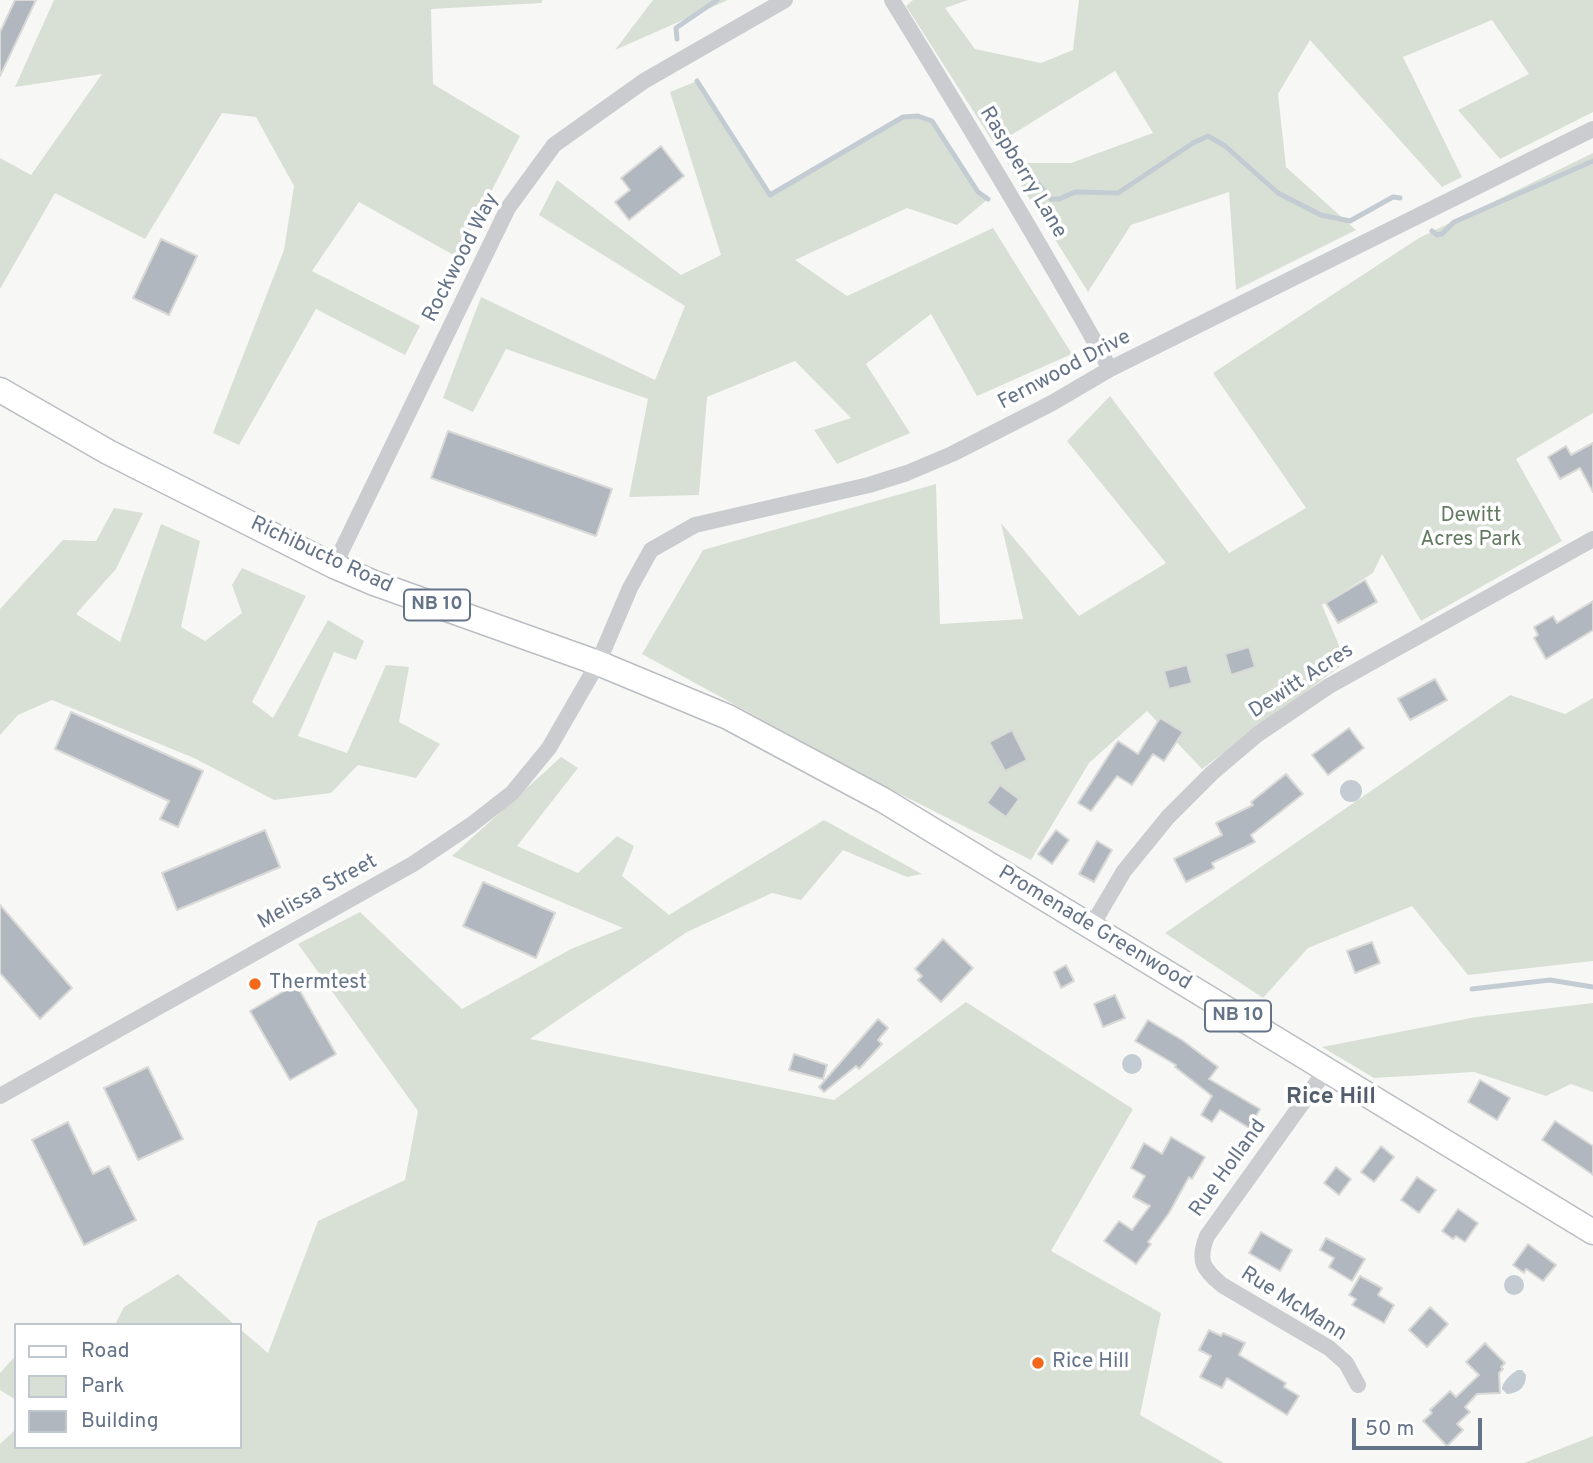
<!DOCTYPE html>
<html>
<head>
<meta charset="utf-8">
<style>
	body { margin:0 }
	#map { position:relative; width:1593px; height:1463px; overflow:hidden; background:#f7f8f5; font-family:Overpass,sans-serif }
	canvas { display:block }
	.legend { position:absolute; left:14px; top:1323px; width:228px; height:126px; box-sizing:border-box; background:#fff; border:2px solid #c1c7cf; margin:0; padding:9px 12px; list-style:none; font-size:21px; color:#647388 }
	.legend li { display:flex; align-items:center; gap:14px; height:35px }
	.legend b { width:35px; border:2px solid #c1c7cf }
	.scale { position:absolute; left:1352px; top:1418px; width:130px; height:32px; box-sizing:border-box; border:4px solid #647388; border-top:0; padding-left:9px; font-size:21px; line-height:24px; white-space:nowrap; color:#647388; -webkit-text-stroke:5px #fff; paint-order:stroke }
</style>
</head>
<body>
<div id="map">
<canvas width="1593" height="1463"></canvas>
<ul class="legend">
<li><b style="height:9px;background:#fff"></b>Road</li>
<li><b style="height:19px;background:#d8e0d5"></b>Park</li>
<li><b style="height:19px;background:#b0b7be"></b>Building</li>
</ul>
<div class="scale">50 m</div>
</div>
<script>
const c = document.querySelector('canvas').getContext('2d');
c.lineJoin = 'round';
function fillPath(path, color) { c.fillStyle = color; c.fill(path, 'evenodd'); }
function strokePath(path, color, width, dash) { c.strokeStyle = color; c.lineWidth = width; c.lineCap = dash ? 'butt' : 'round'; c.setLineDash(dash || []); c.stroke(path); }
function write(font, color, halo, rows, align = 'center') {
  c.font = font + ' Overpass,sans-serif'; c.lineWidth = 7; c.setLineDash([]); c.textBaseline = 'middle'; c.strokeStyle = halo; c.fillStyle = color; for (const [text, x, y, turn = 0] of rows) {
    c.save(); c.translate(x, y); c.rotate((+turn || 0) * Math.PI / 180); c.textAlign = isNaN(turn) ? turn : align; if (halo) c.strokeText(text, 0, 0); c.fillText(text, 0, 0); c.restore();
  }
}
fillPath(new Path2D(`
	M54 0H542V3L431 9 433 84 520 136 457 257 359 202 312 271 420 326 405 355 316 309 239 445 213 433 284 250 294 186 256 117 222 113 145 239 55 193 0 289V158L31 175 102 74 15 87Z
	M653 0H728L615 50Z
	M913 0H968L945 8 975 49 1041 63 1073 50 1079 0H1593V112L1500 159 1458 110 1529 74 1492 20 1403 57 1462 177 1442 187 1310 40 1278 94 1286 167 1356 230 1236 290 1229 192 1131 225 1088 292 1007 163H1071L1153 133 1115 71 995 145 906 6Z
	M697 81 770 195 903 117 918 116 932 121 978 192 988 199 957 225 907 208 795 260 847 296 993 228 1072 354 977 396 931 314 866 364 910 433 837 464 814 430 851 418 795 361 707 397 699 495 629 497 648 399 506 349 473 412 443 398 481 297 655 380 685 306 539 215 557 180 681 275 721 255 670 92Z
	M1593 153V413L1516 459 1562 541 1421 621 1382 554 1373 573 1322 605 1346 662 1202 769 1147 711 1089 763 1031 860 876 782 642 654 703 550 936 484 940 624 1023 619 1001 523 1079 616 1166 563 1067 441 1110 396 1229 553 1306 508 1213 373 1419 238Z
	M114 508 143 513 116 569 76 614 120 642 161 524 200 541 181 627 205 641 242 613 232 585 242 568 306 596 252 702 273 718 328 620 364 641 356 660 334 652 298 736 347 753 386 665 409 667 399 722 440 744 416 778 358 765 331 793 274 800 194 758 52 700 18 715 0 735V609L63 540 96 541Z
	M1510 695 1565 714 1593 698V961L1468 975 1412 906 1308 948 1263 998 1165 933Z
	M561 757 578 768 517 846 578 873 617 836 634 846 622 876 669 915 824 820 922 874 907 877 843 850 801 900 772 893 687 932 530 1039 834 1100 966 1002 1133 1109 1051 1251 1161 1313 1140 1415 1224 1463H0V1444L16 1429V1447H240V1329L268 1353 318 1221 405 1180 418 1111 298 944 360 912 462 1009 571 949 623 928 452 856Z
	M1593 1003V1092L1571 1084 1546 1096 1474 1072 1374 1078 1322 1047 1476 1017Z
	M178 1274 235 1325H115L124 1307Z
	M16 1355V1400L0 1390V1373Z
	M1593 1436V1463H1524Z`), '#d8e0d5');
fillPath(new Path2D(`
	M1340 791a11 11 0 1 1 22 0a11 11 0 1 1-22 0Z
	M1122 1064a10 10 0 1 1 20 0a10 10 0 1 1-20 0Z
	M1504 1285a10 10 0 1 1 20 0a10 10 0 1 1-20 0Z
	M1518 1370H1522L1526 1375C1526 1387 1519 1393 1507 1394L1502 1389C1502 1382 1513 1372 1518 1370Z`), '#c3ccd2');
strokePath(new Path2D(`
	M677 39 676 28 717 0
	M697 81 770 195 903 117 918 116 932 121 978 192 988 199
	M1026 176 1033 177 1051 199H1059L1075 192 1118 193 1193 143 1208 136 1225 146 1278 193 1321 215 1350 221 1393 197 1400 198
	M1432 231 1437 235 1442 234 1454 222 1593 161
	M1472 989 1550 980 1593 987`), '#c3ccd2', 5);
const building = new Path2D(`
	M15 0H36L0 76V32Z
	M661 146 684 176 629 220 615 202 630 190 621 178Z
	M161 239 197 256 169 315 133 298Z
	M448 431 612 489 596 536 431 478Z
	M1593 443V492L1580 468 1560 479 1548 457 1566 446 1571 455Z
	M1365 580 1377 602 1338 623 1326 603Z
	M1593 601V630L1546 659 1534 638 1538 635 1534 627 1553 616 1557 623Z
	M1249 647 1255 667 1231 675 1225 654Z
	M1187 665 1192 683 1169 689 1164 671Z
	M1435 679 1447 700 1410 720 1398 699Z
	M71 712 203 771 178 827 160 819 169 801 55 749Z
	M1160 718 1183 732 1164 761 1153 754 1132 785 1117 776 1091 811 1078 803 1118 741 1138 754Z
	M1349 728 1364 748 1328 775 1312 755Z
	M1012 730 1027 760 1005 771 989 742Z
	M1286 774 1303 794 1251 835 1255 842 1212 863 1214 868 1186 882 1174 859 1222 835 1216 823 1253 805 1251 802Z
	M1000 785 1019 799 1006 817 987 803Z
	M265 830 280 867 177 910 162 873Z
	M1056 830 1069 840 1052 864 1038 854Z
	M1097 841 1112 850 1094 882 1079 874Z
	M483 882 555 913 536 958 463 926Z
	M0 905 72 988 40 1019 0 973Z
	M943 939 973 968 941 1002 918 980 922 976 915 969Z
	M1372 942 1380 963 1355 973 1347 951Z
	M1066 965 1074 981 1061 988 1054 972Z
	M296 984 336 1054 290 1080 250 1011Z
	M1115 995 1125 1018 1103 1027 1094 1004Z
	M878 1019 888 1028 878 1040 882 1044 859 1069 856 1066 824 1092 819 1087Z
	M1148 1020 1182 1040 1218 1067 1209 1079 1260 1109 1249 1128 1220 1110 1212 1122 1201 1115 1212 1096 1175 1067 1176 1065 1135 1041Z
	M794 1054 827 1065 823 1079 789 1070Z
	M148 1067 183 1139 138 1160 104 1088Z
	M1480 1080 1510 1098 1497 1120 1468 1102Z
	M1555 1121 1593 1146V1175L1542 1140Z
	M68 1122 93 1174 109 1166 136 1220 84 1245 32 1140Z
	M1171 1137 1205 1157 1192 1179 1189 1177 1169 1213 1148 1242 1151 1244 1136 1264 1104 1241 1119 1221 1132 1230 1150 1206 1133 1197 1145 1176 1131 1168 1144 1143 1162 1154Z
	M1381 1146 1394 1157 1374 1182 1361 1172Z
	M1336 1167 1351 1179 1339 1195 1324 1183Z
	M1417 1177 1436 1190 1419 1213 1401 1200Z
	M1458 1209 1478 1223 1465 1242 1456 1236 1453 1239 1442 1231Z
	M1261 1232 1292 1250 1280 1271 1249 1253Z
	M1326 1238 1365 1259 1352 1281 1329 1267 1334 1258 1320 1250Z
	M1528 1244 1556 1265 1543 1281 1526 1269 1524 1273 1513 1265Z
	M1360 1276 1382 1288 1378 1295 1394 1305 1384 1323 1352 1305 1356 1299 1349 1295Z
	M1430 1307 1448 1324 1427 1347 1409 1330Z
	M1209 1330 1221 1336 1223 1333 1245 1343 1239 1355 1286 1383 1284 1387 1299 1396 1287 1415 1227 1378 1222 1388 1200 1377 1211 1356 1199 1350Z
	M1485 1343 1505 1363 1501 1367 1503 1369 1499 1373 1500 1393 1477 1394 1465 1407 1470 1412 1457 1424 1463 1430 1447 1446 1423 1421 1432 1413 1430 1410 1450 1391 1456 1397 1479 1375 1466 1362Z`);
fillPath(building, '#b0b7be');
strokePath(building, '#d9d9d7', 2);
const primary = new Path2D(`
	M0 390 108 452 334 566 374 583 598 663 728 717 883 800 1593 1232`);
strokePath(primary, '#babdc2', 27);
strokePath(new Path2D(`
	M892 0C967 122 1041 244 1110 369
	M334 566 508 208 554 145 644 81 785 0
	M1091 927 1124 871 1168 817 1212 773 1258 734 1329 686 1593 539
	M1326 1070 1207 1236C1197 1261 1203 1269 1222 1285L1329 1348 1346 1363 1358 1385
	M0 1096 413 864 471 825 512 793 549 748 598 663 630 588 651 550 695 525 869 485 907 473 952 454 1052 403 1110 369 1593 129`), '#caccd0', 16);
strokePath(primary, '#fff', 24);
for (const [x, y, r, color] of [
	[255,984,7,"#f1691b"],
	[1038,1363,7,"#f1691b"]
]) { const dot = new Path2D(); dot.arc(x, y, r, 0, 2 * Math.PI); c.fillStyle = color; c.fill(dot); strokePath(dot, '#fff', 2.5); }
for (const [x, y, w] of [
	[437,605,66],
	[1238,1016,66]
]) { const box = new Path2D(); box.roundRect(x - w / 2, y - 15.5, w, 31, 5); c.fillStyle = '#fff'; c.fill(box); strokePath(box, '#647388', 2); }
write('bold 19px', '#647388', null, [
	["NB 10",437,605],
	["NB 10",1238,1016]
]);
write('21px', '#647388', '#fff', [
	["Raspberry Lane",1022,173,59],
	["Rockwood Way",462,258,-63],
	["Fernwood Drive",1065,371,-28],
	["Richibucto Road",321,556,25],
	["Dewitt Acres",1302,682,-33],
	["Melissa Street",318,893,-29],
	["Promenade Greenwood",1094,929,31],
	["Rue Holland",1229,1169,-54],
	["Rue McMann",1293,1305,32]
]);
write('21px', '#627a60', '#fff', [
	["Dewitt",1471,517],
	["Acres Park",1471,541]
]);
write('21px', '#647388', '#fff', [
	["Thermtest",269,984],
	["Rice Hill",1052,1363]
], 'left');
write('bold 23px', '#535e6d', '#fff', [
	["Rice Hill",1331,1098]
]);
</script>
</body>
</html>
